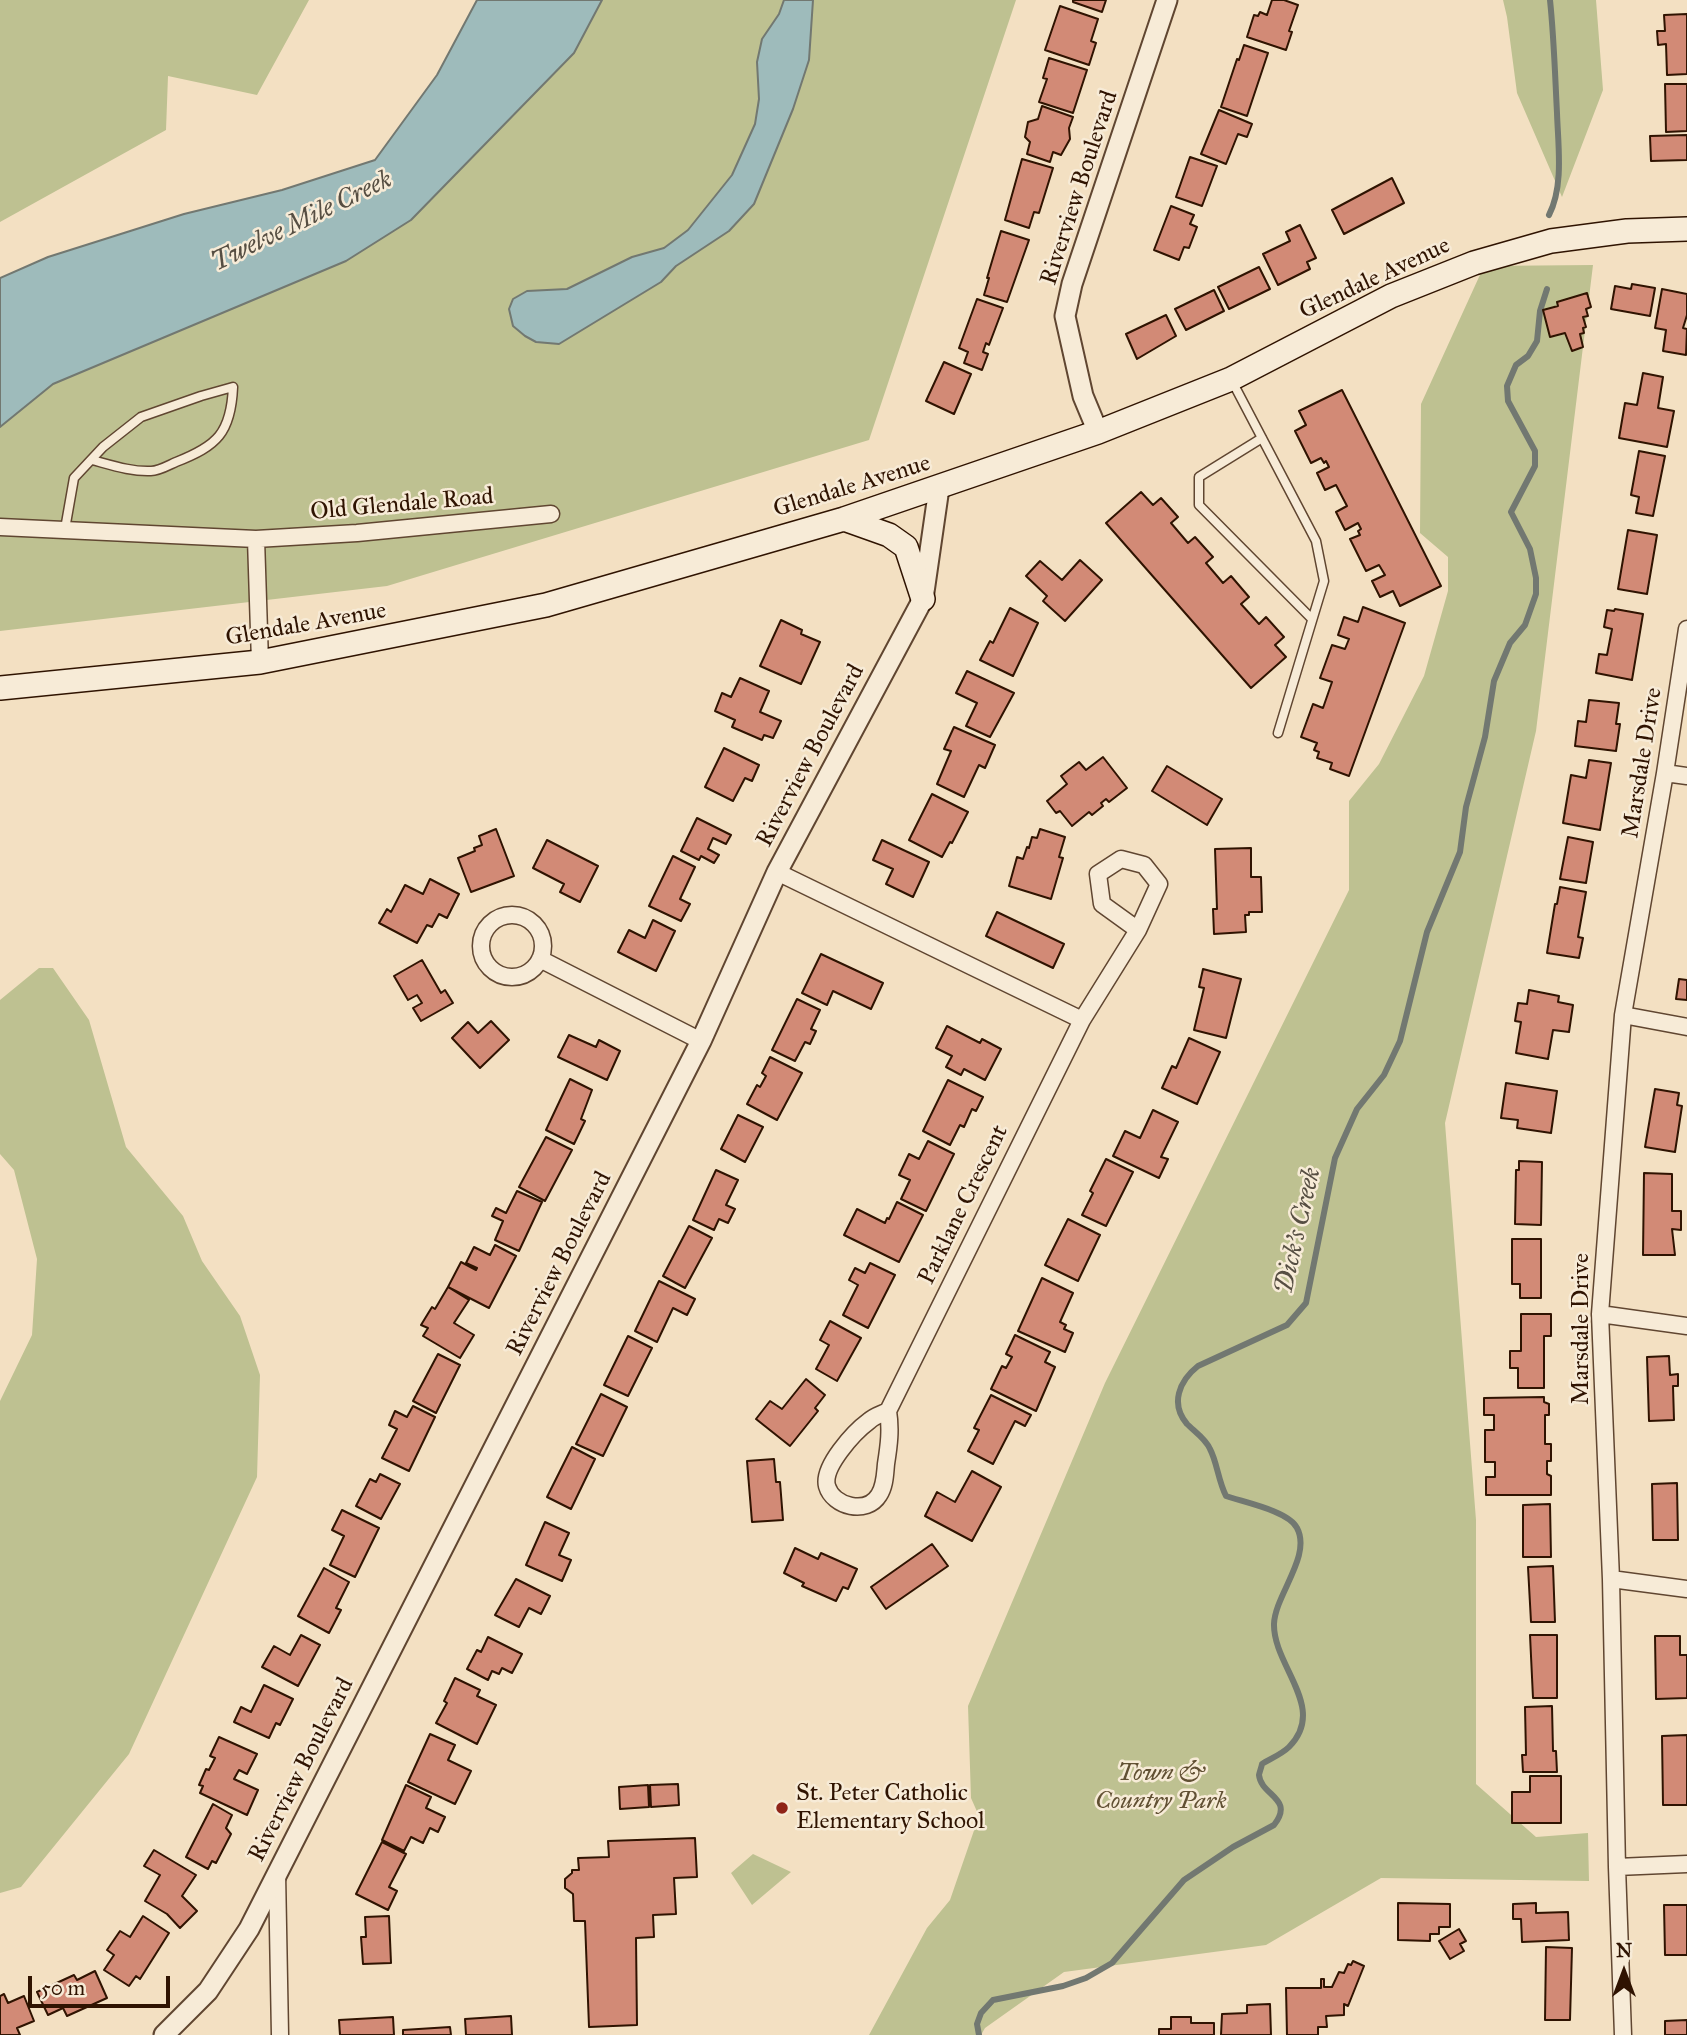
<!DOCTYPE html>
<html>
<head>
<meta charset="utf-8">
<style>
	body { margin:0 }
	#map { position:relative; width:1687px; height:2035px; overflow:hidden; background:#f3e0c2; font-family:"IM FELL Great Primer",serif }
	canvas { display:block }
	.north { position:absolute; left:1589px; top:1937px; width:70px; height:70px; -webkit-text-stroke:5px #f7ebd7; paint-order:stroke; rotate:0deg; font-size:19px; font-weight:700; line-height:28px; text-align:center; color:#2f1301 }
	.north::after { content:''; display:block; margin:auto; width:24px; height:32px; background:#2f1301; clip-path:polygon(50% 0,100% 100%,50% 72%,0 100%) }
	.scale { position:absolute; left:28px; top:1976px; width:142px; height:32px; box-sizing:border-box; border:4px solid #2f1301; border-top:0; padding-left:9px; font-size:21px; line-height:24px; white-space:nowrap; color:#2f1301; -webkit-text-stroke:5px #f7ebd7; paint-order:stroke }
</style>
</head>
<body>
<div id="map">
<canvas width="1687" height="2035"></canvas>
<div class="north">N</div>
<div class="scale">50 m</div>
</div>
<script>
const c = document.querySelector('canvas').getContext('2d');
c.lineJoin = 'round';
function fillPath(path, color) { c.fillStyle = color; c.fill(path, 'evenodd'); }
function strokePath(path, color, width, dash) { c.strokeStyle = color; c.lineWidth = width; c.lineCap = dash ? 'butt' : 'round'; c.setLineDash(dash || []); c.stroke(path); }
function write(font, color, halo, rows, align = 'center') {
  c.font = font + ' "IM FELL Great Primer",serif'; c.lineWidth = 5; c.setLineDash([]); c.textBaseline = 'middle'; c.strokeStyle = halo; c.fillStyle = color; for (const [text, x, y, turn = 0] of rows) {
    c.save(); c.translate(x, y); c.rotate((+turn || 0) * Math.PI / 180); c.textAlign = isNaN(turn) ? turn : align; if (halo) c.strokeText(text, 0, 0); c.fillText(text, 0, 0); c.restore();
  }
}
fillPath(new Path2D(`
	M0 0H309L257 95 168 76 166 130 0 222Z
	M602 0H1016L869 440 387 586 0 631V427L53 384 346 261 411 220 574 53Z
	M1503 0H1596L1603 90 1562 197 1517 93 1507 17Z
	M1593 265 1536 731 1445 1123 1476 1520V1784L1536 1837 1588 1833 1589 1881 1381 1878 1266 1945 1064 1972 985 2028 981 2035H869L927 1928 950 1900 979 1816 971 1798 968 1706 1105 1383 1349 890V801L1379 764 1424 676 1448 591V557L1420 533 1421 404 1484 266Z
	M39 968H53L89 1020 126 1147 183 1216 202 1261 240 1316 260 1375 257 1477 129 1754 21 1887 0 1893V1401L32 1335 37 1259 14 1170 0 1154V1000Z
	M753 1854 791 1872 752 1905 731 1873Z`), '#bec191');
const water = new Path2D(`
	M477 0H602L574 53 411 220 346 261 53 384 0 427V278L48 257 184 214 282 190 375 160 437 75Z
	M784 0H813L809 60 793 109 754 204 729 231 676 266 661 282 559 344 536 342 525 336 513 326 509 309 513 299 527 291 567 289 632 257 664 248 688 230 732 175 755 124 759 99 757 62 762 39 779 14Z`);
fillPath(water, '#9ebbbb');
strokePath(water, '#727871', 2);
strokePath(new Path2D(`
	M1549 215C1564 186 1558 145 1557 113 1555 75 1554 38 1550 0
	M979 2035 977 2024 981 2013 993 2000 1063 1986 1086 1978 1112 1963 1184 1880 1233 1847 1274 1825C1295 1798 1261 1796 1259 1775 1259 1774 1262 1765 1262 1764 1270 1759 1282 1754 1289 1747 1328 1708 1273 1666 1274 1624 1275 1595 1312 1556 1297 1528 1289 1511 1243 1502 1226 1496 1218 1480 1217 1462 1210 1449 1206 1439 1194 1431 1187 1424 1170 1404 1179 1381 1198 1366L1287 1325 1306 1303 1335 1158 1357 1109 1384 1075 1400 1041 1427 932 1460 852 1466 807 1485 737 1494 681 1510 643 1525 625 1536 594V578L1530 549 1511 512 1535 466V451L1508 401 1507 386 1516 365 1528 356 1537 341 1540 311 1547 289`), '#727871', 6);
const building = new Path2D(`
	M1073 0H1106L1102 12 1073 2Z
	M1272 0H1284L1298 5 1289 31 1292 32 1286 50 1247 37 1254 15 1258 16 1260 12 1267 15Z
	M1060 6 1098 19 1091 41 1096 43 1089 65 1045 50Z
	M1687 14V74L1667 75 1666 44 1658 45 1657 31H1665L1664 15Z
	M1244 45 1268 53 1247 116 1221 107 1237 59 1239 60Z
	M1049 58 1087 70 1073 113 1039 102 1047 79 1043 78Z
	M1665 84H1687V131L1666 132Z
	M1042 106 1073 117 1069 128 1070 139 1061 155 1053 152 1050 162 1027 154 1030 142 1025 137 1028 122 1038 119Z
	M1219 110 1252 124 1247 137 1238 134 1226 164 1201 154Z
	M1687 135V160L1651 161 1650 136Z
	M1190 157 1217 166 1202 206 1176 197Z
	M1022 159 1053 168 1039 213 1034 212 1029 228 1005 220Z
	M1392 178 1404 203 1344 234 1332 210Z
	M1171 206 1194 215 1190 224 1197 227 1189 248 1184 247 1179 260 1154 250Z
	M1300 225 1316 258 1307 262 1310 269 1278 285 1263 254 1290 241 1286 232Z
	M1001 231 1029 240 1007 302 984 295 989 278H987Z
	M1259 267 1270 289 1229 309 1218 287Z
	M1632 284 1655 288 1650 316 1611 309 1615 286 1631 289Z
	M1662 289 1687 294V315L1683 328 1687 329 1686 355 1663 351 1666 330 1655 328Z
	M1214 290 1224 311 1186 330 1175 309Z
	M1587 293 1591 307 1586 309 1588 316 1583 317 1586 327 1583 328 1584 333 1580 334 1583 347 1572 351 1565 333 1550 337 1543 310 1558 306 1557 302Z
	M977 299 1003 308 989 345 986 343 983 352 988 354 982 370 964 363 968 352 959 348Z
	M1166 315 1176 336 1137 359 1126 334Z
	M944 362 971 374 954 414 926 401Z
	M1643 373 1663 377 1658 408 1674 411 1667 447 1619 438 1625 403 1637 405Z
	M1342 390 1441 586 1400 606 1393 591 1380 597 1372 581 1385 575 1379 565 1366 571 1350 539 1360 535 1358 531 1361 529 1358 523 1345 530 1336 512 1347 506 1336 485 1325 490 1317 473 1329 467 1326 461 1324 463 1321 458 1311 463 1295 431 1306 425 1299 411Z
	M1639 451 1665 456 1653 516 1636 513 1639 497 1631 495Z
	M1141 492 1153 505 1161 498 1178 517 1171 523 1188 543 1195 537 1213 557 1206 563 1223 583 1231 576 1249 597 1241 604 1259 624 1266 617 1284 637 1275 645 1286 657 1251 688 1106 523Z
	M1628 530 1657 535 1647 594 1618 589Z
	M1080 560 1102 580 1065 621 1043 601 1047 596 1026 576 1040 561 1062 580Z
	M1363 607 1405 623 1349 776 1330 769 1332 763 1317 758 1319 752 1314 750 1317 743 1301 737 1313 704 1323 708 1332 682 1320 678 1332 645 1345 649 1349 639 1338 635 1344 617 1358 622Z
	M1010 608 1038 623 1013 676 980 660 990 641 993 643Z
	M1615 609 1643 614 1632 680 1596 673 1599 654 1607 655 1612 629 1604 627 1607 610 1614 611Z
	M781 620 802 630 801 634 820 642 801 684 760 666Z
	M967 671 1014 693 990 737 966 726 977 703 956 693Z
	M740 678 769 691 760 712 781 721 773 738 764 735 762 740 732 727 735 720 715 711 722 693 731 697Z
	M1589 700 1619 703 1616 724H1620L1616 751 1575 746 1578 721 1586 722Z
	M954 727 995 745 985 768 979 765 964 797 937 784 951 751 944 749Z
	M724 748 759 765 752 781 745 778 733 801 705 787Z
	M1103 757 1127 788 1109 802 1106 799 1101 803 1103 806 1092 815 1089 812 1072 826 1060 811 1056 813 1047 801 1067 784 1061 776 1079 762 1086 770Z
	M1589 760 1611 763 1600 830 1563 823 1571 775 1586 778Z
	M1167 766 1222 799 1207 825 1152 791Z
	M932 794 968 812 952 843 950 842 942 857 909 840Z
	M697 818 731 835 726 844 713 838 708 849 719 855 714 863 701 856 699 860 681 851Z
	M496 829 514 876 471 892 458 858 475 851 474 848 482 845 479 836Z
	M1040 829 1065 837 1059 857 1063 858 1051 899 1009 886 1017 857 1023 859 1027 847 1029 848 1032 837 1037 838Z
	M1568 837 1593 842 1586 883 1560 879Z
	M547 840 598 866 580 902 560 892 564 884 533 868Z
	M882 840 929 862 913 897 886 884 893 869 873 860Z
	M1251 848V877H1261L1262 912H1249V915H1245L1246 932 1214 934 1213 909H1217L1215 849Z
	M673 856 695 867 680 899 690 904 681 921 649 906Z
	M430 879 459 894 447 918 439 914 432 927 427 925 417 943 379 923 387 909 391 912 405 885 423 894Z
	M1560 887 1586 892 1578 937 1583 938 1579 958 1547 953 1555 904H1557Z
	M997 912 1064 944 1053 968 986 936Z
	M653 920 675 931 656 971 618 952 629 930 645 938Z
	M821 954 883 983 871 1009 833 991 827 1005 802 993Z
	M422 960 441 993 445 990 453 1003 421 1021 413 1008 422 1003 417 995 408 1000 394 976Z
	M1203 969 1241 979 1226 1038 1194 1030 1204 988 1199 987Z
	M1679 979 1687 980V1000L1676 999Z
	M1529 990 1559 996 1558 1002 1573 1005 1569 1032 1553 1030 1548 1059 1516 1053 1521 1022 1515 1021 1518 1003 1527 1004Z
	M797 999 820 1010 811 1029 816 1031 810 1044 805 1042 795 1061 772 1050Z
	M491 1021 509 1040 480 1068 452 1038 468 1022 478 1033Z
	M947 1026 980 1043 982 1039 1001 1049 985 1080 964 1069 961 1075 946 1067 952 1056 936 1048Z
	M569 1035 596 1047 599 1040 620 1051 607 1080 558 1057Z
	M1189 1038 1220 1052 1197 1104 1162 1088 1172 1066 1176 1068Z
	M770 1057 802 1073 777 1120 747 1104 757 1085 760 1087 766 1076 762 1073Z
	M570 1079 592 1090 581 1119 585 1121 574 1144 546 1130Z
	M948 1080 983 1097 976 1111 972 1109 964 1127 960 1125 950 1145 923 1131Z
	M1506 1083 1557 1091 1551 1133 1517 1128 1518 1120 1501 1118Z
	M1655 1089 1679 1093 1677 1105 1682 1106 1675 1152 1645 1147Z
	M1153 1110 1178 1122 1161 1157 1168 1159 1159 1178 1113 1156 1125 1131 1140 1138Z
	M738 1115 763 1127 745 1162 721 1149Z
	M546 1137 572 1150 545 1201 519 1187Z
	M928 1141 954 1154 926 1211 901 1199 910 1180 899 1175 909 1154 919 1159Z
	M1106 1159 1133 1172 1106 1226 1082 1215 1093 1193 1090 1191Z
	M1519 1161 1542 1162 1541 1225 1515 1224 1516 1170H1519Z
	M716 1170 738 1180 726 1205 735 1209 728 1223 719 1219 714 1230 693 1220Z
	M1644 1173 1672 1174V1211H1681V1230L1672 1229 1675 1255H1643Z
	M517 1191 542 1202 519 1251 495 1240 503 1221 492 1216 496 1208 506 1213Z
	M897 1202 923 1215 899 1262 844 1235 857 1209 885 1223 887 1218 889 1219Z
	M1068 1219 1100 1235 1078 1281 1045 1265Z
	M689 1226 712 1238 685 1288 663 1276Z
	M1512 1239H1541V1298H1520V1284H1512Z
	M495 1245 516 1256 489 1308 448 1287 461 1262 476 1270 477 1268 466 1263 474 1247 490 1255Z
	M870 1263 895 1275 868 1328 843 1315 858 1285 849 1280 855 1268 865 1273Z
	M1042 1278 1073 1293 1060 1322 1066 1325 1064 1329 1073 1333 1065 1352 1018 1331Z
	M659 1281 695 1299 687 1315 673 1308 657 1342 635 1331Z
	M448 1287 469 1300 454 1323 474 1335 460 1358 423 1336 428 1328 421 1325 432 1307 435 1309Z
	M1521 1314H1551V1336H1544V1388H1518V1368H1510V1351H1521Z
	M830 1321 861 1338 837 1381 816 1369 829 1345 820 1340Z
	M1015 1335 1050 1352 1045 1362 1055 1367 1036 1411 991 1389 1002 1366 1006 1368 1012 1357 1006 1354Z
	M628 1336 652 1348 628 1396 604 1385Z
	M438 1354 460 1365 436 1413 413 1401Z
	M1669 1356 1670 1375 1678 1374V1386H1673L1674 1420 1649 1421 1647 1357Z
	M806 1379 825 1395 815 1408 818 1411 790 1446 756 1419 770 1401 782 1409Z
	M601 1394 627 1407 603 1456 576 1444Z
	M991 1395 1031 1415 1025 1426 1015 1421 993 1464 968 1451 979 1430 974 1428Z
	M1544 1397V1402L1549 1404V1415H1545V1444H1551V1461H1547V1474L1551 1476V1495H1486V1477H1495V1462H1485V1430H1494V1415H1484V1398Z
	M413 1406 435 1417 409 1471 382 1458 397 1429 389 1425 395 1411 407 1417Z
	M572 1447 595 1459 571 1509 547 1497Z
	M774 1459 776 1482H780L783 1520 752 1522 747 1461Z
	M972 1471 1001 1487 972 1541 925 1516 937 1492 955 1502Z
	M380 1474 400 1484 381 1519 356 1506 370 1479 376 1482Z
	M1677 1483 1678 1540H1653L1652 1484Z
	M1550 1504 1551 1557H1523V1505Z
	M342 1510 379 1528 355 1577 330 1565 344 1536 332 1530Z
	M545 1522 569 1533 559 1555 571 1560 562 1581 526 1565Z
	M932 1544 948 1566 886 1609 871 1587Z
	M795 1548 818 1559 821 1553 857 1569 848 1589 843 1587 836 1601 802 1586 804 1583 784 1573Z
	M1553 1566 1555 1622H1531L1528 1567Z
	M324 1568 349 1582 336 1608 341 1610 329 1633 298 1616Z
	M516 1579 550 1596 541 1614 529 1608 519 1627 495 1615Z
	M301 1635 320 1645 298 1686 262 1667 274 1646 290 1655Z
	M1530 1635H1557V1698H1533Z
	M1655 1636H1680V1655H1687V1698L1656 1699Z
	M488 1637 522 1654 512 1673 502 1668 499 1674 492 1671 488 1680 467 1669 477 1650 481 1652Z
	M455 1678 480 1690 477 1696 496 1705 477 1744 436 1723 447 1703 444 1701Z
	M264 1685 293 1699 280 1725 276 1723 269 1738 234 1722 241 1707 251 1712Z
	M1552 1706 1553 1751H1556L1557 1772H1523L1522 1755H1526L1525 1707Z
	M430 1734 455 1745 448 1760 471 1771 455 1804 408 1782Z
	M1687 1735V1805H1663L1662 1736Z
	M219 1737 257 1754 247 1774 239 1770 234 1779 258 1790 247 1815 200 1793 203 1786 199 1785 206 1769 209 1770 215 1758 210 1756Z
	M1530 1776H1561V1823H1512V1792H1530Z
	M678 1784 679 1805 651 1807 650 1785Z
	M406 1785 431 1797 426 1808 445 1817 438 1832 430 1828 423 1843 411 1837 404 1851 382 1840Z
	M648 1785 649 1807 620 1809 619 1787Z
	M213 1804 232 1815 226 1828 231 1834 216 1863 212 1861 208 1869 186 1857Z
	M695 1838 697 1877 674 1878 676 1914 653 1915 654 1937 636 1938 637 2025 589 2027 585 1921H574L573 1894 565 1888V1879L572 1873V1870H579L578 1858 609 1857 608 1841Z
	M382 1842 406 1854 389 1887 397 1891 388 1910 356 1894Z
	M154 1850 196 1875 182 1896 197 1911 180 1928 167 1914 145 1901 160 1875 144 1866Z
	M1398 1903 1450 1904V1927H1439V1934H1430V1941L1398 1940Z
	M1536 1903V1913L1568 1912 1569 1940 1522 1942 1521 1919H1513V1904Z
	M1664 1905H1687V1955H1665Z
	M143 1916 169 1933 140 1979 136 1976 129 1986 104 1970 114 1955 107 1950 120 1931 130 1937Z
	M389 1916 391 1963 363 1964 361 1937H366L365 1917Z
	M1459 1929 1466 1941 1460 1944 1464 1951 1450 1959 1439 1941Z
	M1546 1947 1572 1948 1570 2020H1545Z
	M1353 1961 1364 1966 1348 2006 1344 2004V2015L1326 2016 1327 2027H1318V2035H1287L1286 1988H1321V1979H1324V1987H1332L1339 1972 1344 1973 1348 1964 1351 1965Z
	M95 1971 107 1998 67 2016 63 2008 48 2015 37 1992 74 1975 77 1980Z
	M4 1994 8 2003 24 1996 34 2021 17 2028 20 2035H0V1996Z
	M1270 2004 1271 2035H1221L1222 2014 1247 2013V2005Z
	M511 2016 512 2035H466L465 2019Z
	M393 2017 394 2035H340L339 2020Z
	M1171 2017H1191V2023H1214V2035H1159V2029H1171Z
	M1687 2020V2035H1665V2021Z
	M450 2027 451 2035H403V2030Z`);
fillPath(building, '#d28a76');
strokePath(building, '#2f1301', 2);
const service = new Path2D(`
	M1232 381 1316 541 1324 581 1278 733
	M1262 438 1199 477V505L1312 619
	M65 529 74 478 103 447 141 417 201 396 233 387C231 433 217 446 176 462 169 465 159 471 151 471 132 472 111 465 92 460`);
const minor = new Path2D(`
	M0 527 256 539 357 533 551 514
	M256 539 260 662
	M1665 773 1687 776
	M777 872 1082 1020
	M481 946a31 31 0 1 1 62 0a31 31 0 1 1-62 0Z
	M540 959 701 1041
	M1623 1015 1687 1027
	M1600 1314 1687 1326
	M888 1411C891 1429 889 1445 886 1464 885 1474 885 1486 879 1495 867 1515 833 1507 827 1486 822 1467 854 1432 869 1421 874 1416 882 1414 888 1411L1082 1020 1138 930 1159 884 1144 865 1121 859 1098 874 1102 904 1138 930
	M1611 1579 1687 1589
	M1617 1867 1687 1864
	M277 1873 280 2035
	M1623 2035 1617 1867 1611 1579 1600 1314 1623 1015 1665 773 1687 629`);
const tertiary = new Path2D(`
	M1098 432 1083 396 1065 316 1072 284 1167 0
	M164 2035 208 1991 249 1929 701 1041 777 872 923 599 939 488`);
const secondary = new Path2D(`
	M844 519 889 535 906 547 923 599
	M0 688 260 662 546 605 844 519 1098 432 1231 379 1391 296 1474 263 1551 241 1627 231 1687 229`);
strokePath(service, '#604631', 11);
strokePath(minor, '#604631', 19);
strokePath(tertiary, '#604631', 23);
strokePath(secondary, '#2f1301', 26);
strokePath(service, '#f7ebd7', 8);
strokePath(minor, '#f7ebd7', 16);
strokePath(tertiary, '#f7ebd7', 19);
strokePath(secondary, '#f7ebd7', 23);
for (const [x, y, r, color] of [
	[782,1808,7,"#8f2418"]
]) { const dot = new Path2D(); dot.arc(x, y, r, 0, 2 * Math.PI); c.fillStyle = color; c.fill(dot); strokePath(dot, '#f7ebd7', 2.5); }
write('24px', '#2f1301', '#f7ebd7', [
	["Riverview Boulevard",1080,188,-72],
	["Glendale Avenue",1375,279,-25],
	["Glendale Avenue",852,487,-17],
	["Old Glendale Road",402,505,-5],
	["Glendale Avenue",306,625,-10],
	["Riverview Boulevard",811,756,-62],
	["Marsdale Drive",1643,763,-81],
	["Parklane Crescent",964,1205,-64],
	["Riverview Boulevard",560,1264,-63],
	["Marsdale Drive",1582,1329,-90],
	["Riverview Boulevard",302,1770,-63]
]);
write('italic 24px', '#615033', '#f7ebd7', [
	["Town &",1161,1774],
	["Country Park",1161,1802]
]);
write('24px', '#2f1301', '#f7ebd7', [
	["St. Peter Catholic",796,1794],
	["Elementary School",796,1822]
], 'left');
write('italic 26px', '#564e42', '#f7ebd7', [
	["Twelve Mile Creek",302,222,-26],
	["Dick's Creek",1299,1231,-77]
]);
</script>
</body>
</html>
